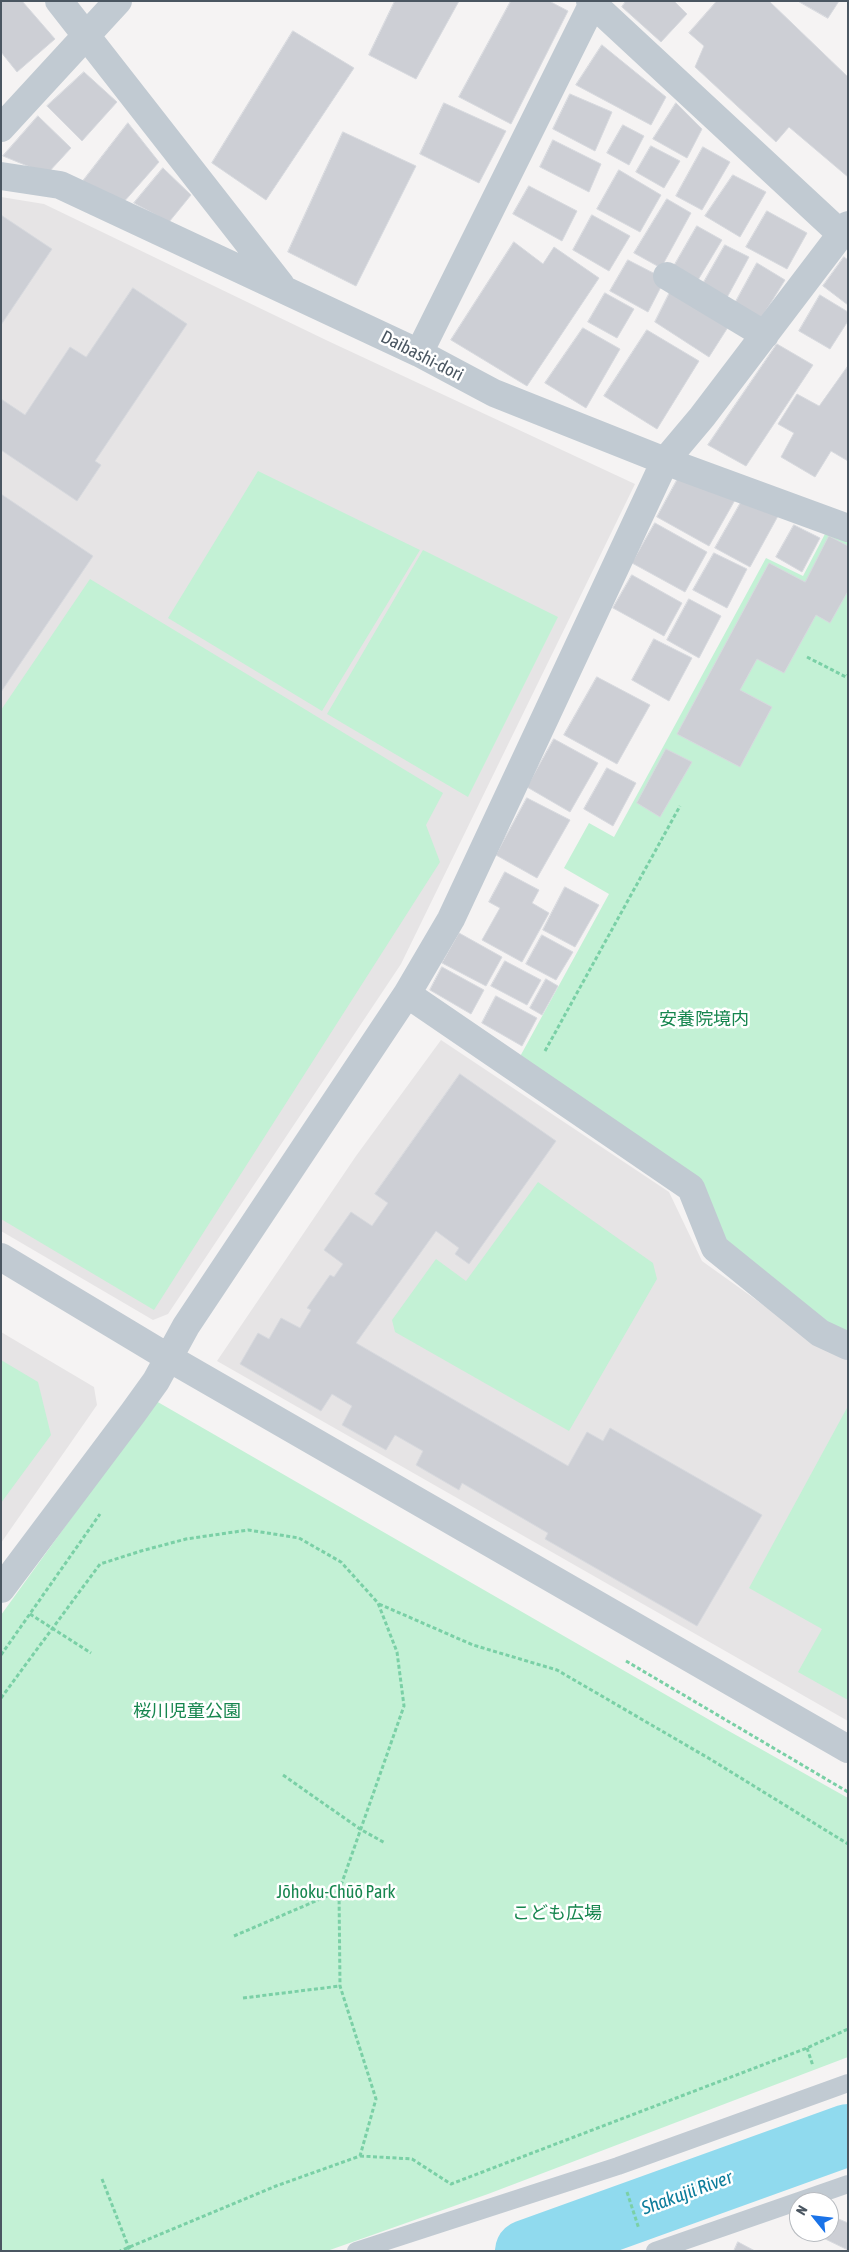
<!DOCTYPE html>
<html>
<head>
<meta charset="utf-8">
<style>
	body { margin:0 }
	#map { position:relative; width:849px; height:2252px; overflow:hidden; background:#f5f3f3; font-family:"Asap Condensed",sans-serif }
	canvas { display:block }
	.frame { position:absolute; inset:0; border:2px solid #4a5661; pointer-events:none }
	.north { position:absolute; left:789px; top:2192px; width:50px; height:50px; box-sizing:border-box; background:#fff; border:1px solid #b7bbc0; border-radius:50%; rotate:299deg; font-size:14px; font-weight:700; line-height:20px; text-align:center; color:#4a5661 }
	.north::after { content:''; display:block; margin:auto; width:18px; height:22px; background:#1a73e8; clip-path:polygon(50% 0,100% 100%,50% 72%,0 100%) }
</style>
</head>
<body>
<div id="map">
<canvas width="849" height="2252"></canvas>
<div class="frame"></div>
<div class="north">N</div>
</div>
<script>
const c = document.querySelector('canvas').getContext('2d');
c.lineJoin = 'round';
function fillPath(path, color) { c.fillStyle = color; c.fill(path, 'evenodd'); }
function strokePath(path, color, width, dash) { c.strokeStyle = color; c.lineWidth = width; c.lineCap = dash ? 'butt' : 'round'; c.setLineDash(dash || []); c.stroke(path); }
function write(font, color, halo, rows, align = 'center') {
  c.font = font + ' "Asap Condensed","Noto Sans JP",sans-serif'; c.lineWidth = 5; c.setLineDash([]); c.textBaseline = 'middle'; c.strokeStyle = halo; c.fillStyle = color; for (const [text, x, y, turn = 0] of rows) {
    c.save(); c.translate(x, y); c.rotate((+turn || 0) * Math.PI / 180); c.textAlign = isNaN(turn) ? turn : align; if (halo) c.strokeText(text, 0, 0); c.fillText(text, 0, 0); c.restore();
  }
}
fillPath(new Path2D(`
	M1 197 44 204 328 341 635 484 401 964 168 1314 153 1320 1 1231Z
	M441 1040 669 1192 702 1261 808 1337 848 1355V1721L217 1361 356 1156Z
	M1 1332 94 1387 97 1405 1 1543Z`), '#e6e4e5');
fillPath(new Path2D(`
	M258 471 420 550 322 711 168 618Z
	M826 532 848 541V1337L724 1248 697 1188 517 1062 609 894 564 868 589 823 614 837 766 558 803 576Z
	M423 550 558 617 468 797 327 714Z
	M90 579 443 793 426 825 440 862 154 1310 1 1219V710Z
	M538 1182 653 1263 657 1279 569 1431 395 1332 392 1320 436 1259 466 1281Z
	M1 1360 38 1382 51 1435 1 1503Z
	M156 1401 727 1730 848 1798V2057L488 2194 327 2251H1V1615Z
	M848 1406V1700L798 1672 822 1629 749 1588Z`), '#c3f1d5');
strokePath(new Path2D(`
	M526 2251 848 2135`), '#90daee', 62);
const building = new Path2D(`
	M1 1H22L55 39 17 72 1 52Z
	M395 1H459L416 79 369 55Z
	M511 1H549L568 11 511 124 459 97Z
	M626 1H674L687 14 661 42 622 7Z
	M717 1H769L848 77V177L789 127 776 142 695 67 704 46 689 33Z
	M798 1H839L828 18Z
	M293 31 354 68 266 200 212 163Z
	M602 45 666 97 651 125 576 85Z
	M84 72 117 102 82 141 47 106Z
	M570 94 612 112 595 151 553 129Z
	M444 103 506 131 479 183 420 154Z
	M676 103 702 129 687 158 653 139Z
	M38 116 71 148 47 174 3 156Z
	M128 123 159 162 122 204 83 181Z
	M623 125 644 136 629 165 607 153Z
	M343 132 416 166 356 286 288 252Z
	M553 140 601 164 589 192 540 167Z
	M651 146 680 161 664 188 636 172Z
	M703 147 730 162 702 210 676 196Z
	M163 168 191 195 169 222 134 203Z
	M619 170 661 195 640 232 597 209Z
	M733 175 766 192 740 237 705 216Z
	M529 186 577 211 562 241 513 214Z
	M667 199 691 213 661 268 634 253Z
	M767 211 807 233 787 269 746 247Z
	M1 215 52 249 1 325Z
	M592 215 630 236 609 271 573 250Z
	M697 226 722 240 698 280 674 266Z
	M514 242 543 264 554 247 599 278 527 386 451 340Z
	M725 245 749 257 724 303 700 289Z
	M844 257 848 260V305L823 286Z
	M628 260 665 279 648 312 610 291Z
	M757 263 785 280 760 320 734 305Z
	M133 288 187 324 95 461 101 465 77 501 1 450V399L25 415 70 347 86 357Z
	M671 290 730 324 709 357 655 322Z
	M605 293 634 309 617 338 588 322Z
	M820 295 848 312V321L830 349 799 331Z
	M583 328 620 349 586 408 545 383Z
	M647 330 699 361 657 429 604 396Z
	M777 344 813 365 746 466 708 445Z
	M848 366V461L831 451 815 477 781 457 794 433 778 424 797 394 819 406Z
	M682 471 735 500 709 546 657 517Z
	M1 494 93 556 1 692Z
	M744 497 778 516 750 567 715 548Z
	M655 523 707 552 685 592 632 563Z
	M794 525 820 538 802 572 776 557Z
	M829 536 848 546V591L830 623 816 615 784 673 757 659 740 690 772 707 740 767 677 734 769 563 805 582Z
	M714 553 747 569 727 608 693 590Z
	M632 575 682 603 664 636 613 608Z
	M689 599 721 616 699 658 667 640Z
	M654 639 692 658 669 701 632 680Z
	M597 677 650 705 617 764 564 735Z
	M554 739 598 763 570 812 527 787Z
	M666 749 692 762 660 817 637 803Z
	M607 768 636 783 613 826 584 809Z
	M527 798 570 820 537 878 496 855Z
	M505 872 539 890 532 903 549 913 522 962 482 940 500 908 489 902Z
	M565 887 599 905 575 947 543 930Z
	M459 933 502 957 486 986 442 963Z
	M542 935 573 952 556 980 526 964Z
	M505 961 541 980 527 1005 491 986Z
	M442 967 484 990 471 1014 430 990Z
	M546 979 558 986 542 1015 530 1008Z
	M496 996 537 1018 522 1046 482 1023Z
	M460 1074 556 1141 469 1264 455 1254 459 1248 436 1231 356 1343 568 1466 587 1432 603 1441 610 1428 762 1515 697 1626 545 1539 548 1533 462 1483 459 1490 416 1465 423 1451 395 1435 386 1450 342 1425 352 1406 332 1394 321 1411 240 1364 258 1333 269 1339 281 1318 300 1328 311 1310 307 1308 330 1275 334 1277 343 1264 324 1250 351 1212 372 1226 388 1203 375 1194Z
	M829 2215 848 2223V2250L817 2235 818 2232H829Z
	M738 2242 755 2251H734Z`);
fillPath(building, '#cdcfd5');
strokePath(building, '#d7d9de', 1);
strokePath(new Path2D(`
	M807 657 846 677 848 675
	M545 1051 680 806
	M379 1604 473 1645 557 1670 710 1759 848 1844
	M30 1614 91 1653
	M1 1655 100 1514
	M626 1661 848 1792
	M1 1698 100 1564 141 1551 186 1539 248 1530 299 1538 341 1562 378 1603 397 1652 404 1706 339 1891 340 1986 376 2099 360 2156 276 2186 120 2251
	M283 1775 360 1829 385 1843
	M234 1936 339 1891
	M243 1998 340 1986
	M807 2048 813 2066
	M360 2156 412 2159 451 2184 807 2048 848 2029
	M102 2179 130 2251
	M627 2192 639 2229`), '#7ad0a6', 3, [4, 2.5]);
strokePath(new Path2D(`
	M356 2251 618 2166 848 2083
	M655 2251 848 2184`), '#c1cad2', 18);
strokePath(new Path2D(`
	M59 1 281 285
	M590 1 841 234
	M1 128 118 1
	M1 176 60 185 419 353 494 393 665 461 848 528
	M667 276 765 335
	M419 353 594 1
	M407 994 691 1188 715 1248 820 1333 848 1346
	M1 1257 169 1358 848 1749
	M1 1589 133 1413 156 1381 186 1326 407 994 451 919 665 461 702 417 848 225`), '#c1cad2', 28);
write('18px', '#4a5661', '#fff', [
	["Daibashi-dori",422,356,27]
]);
write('18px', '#17864f', '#fff', [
	["安養院境内",704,1019],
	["桜川児童公園",187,1711],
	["Jōhoku-Chūō Park",336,1892],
	["こども広場",557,1913]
]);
write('italic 19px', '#0c7c9b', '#fff', [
	["Shakujii River",687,2193,-20]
]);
</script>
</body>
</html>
